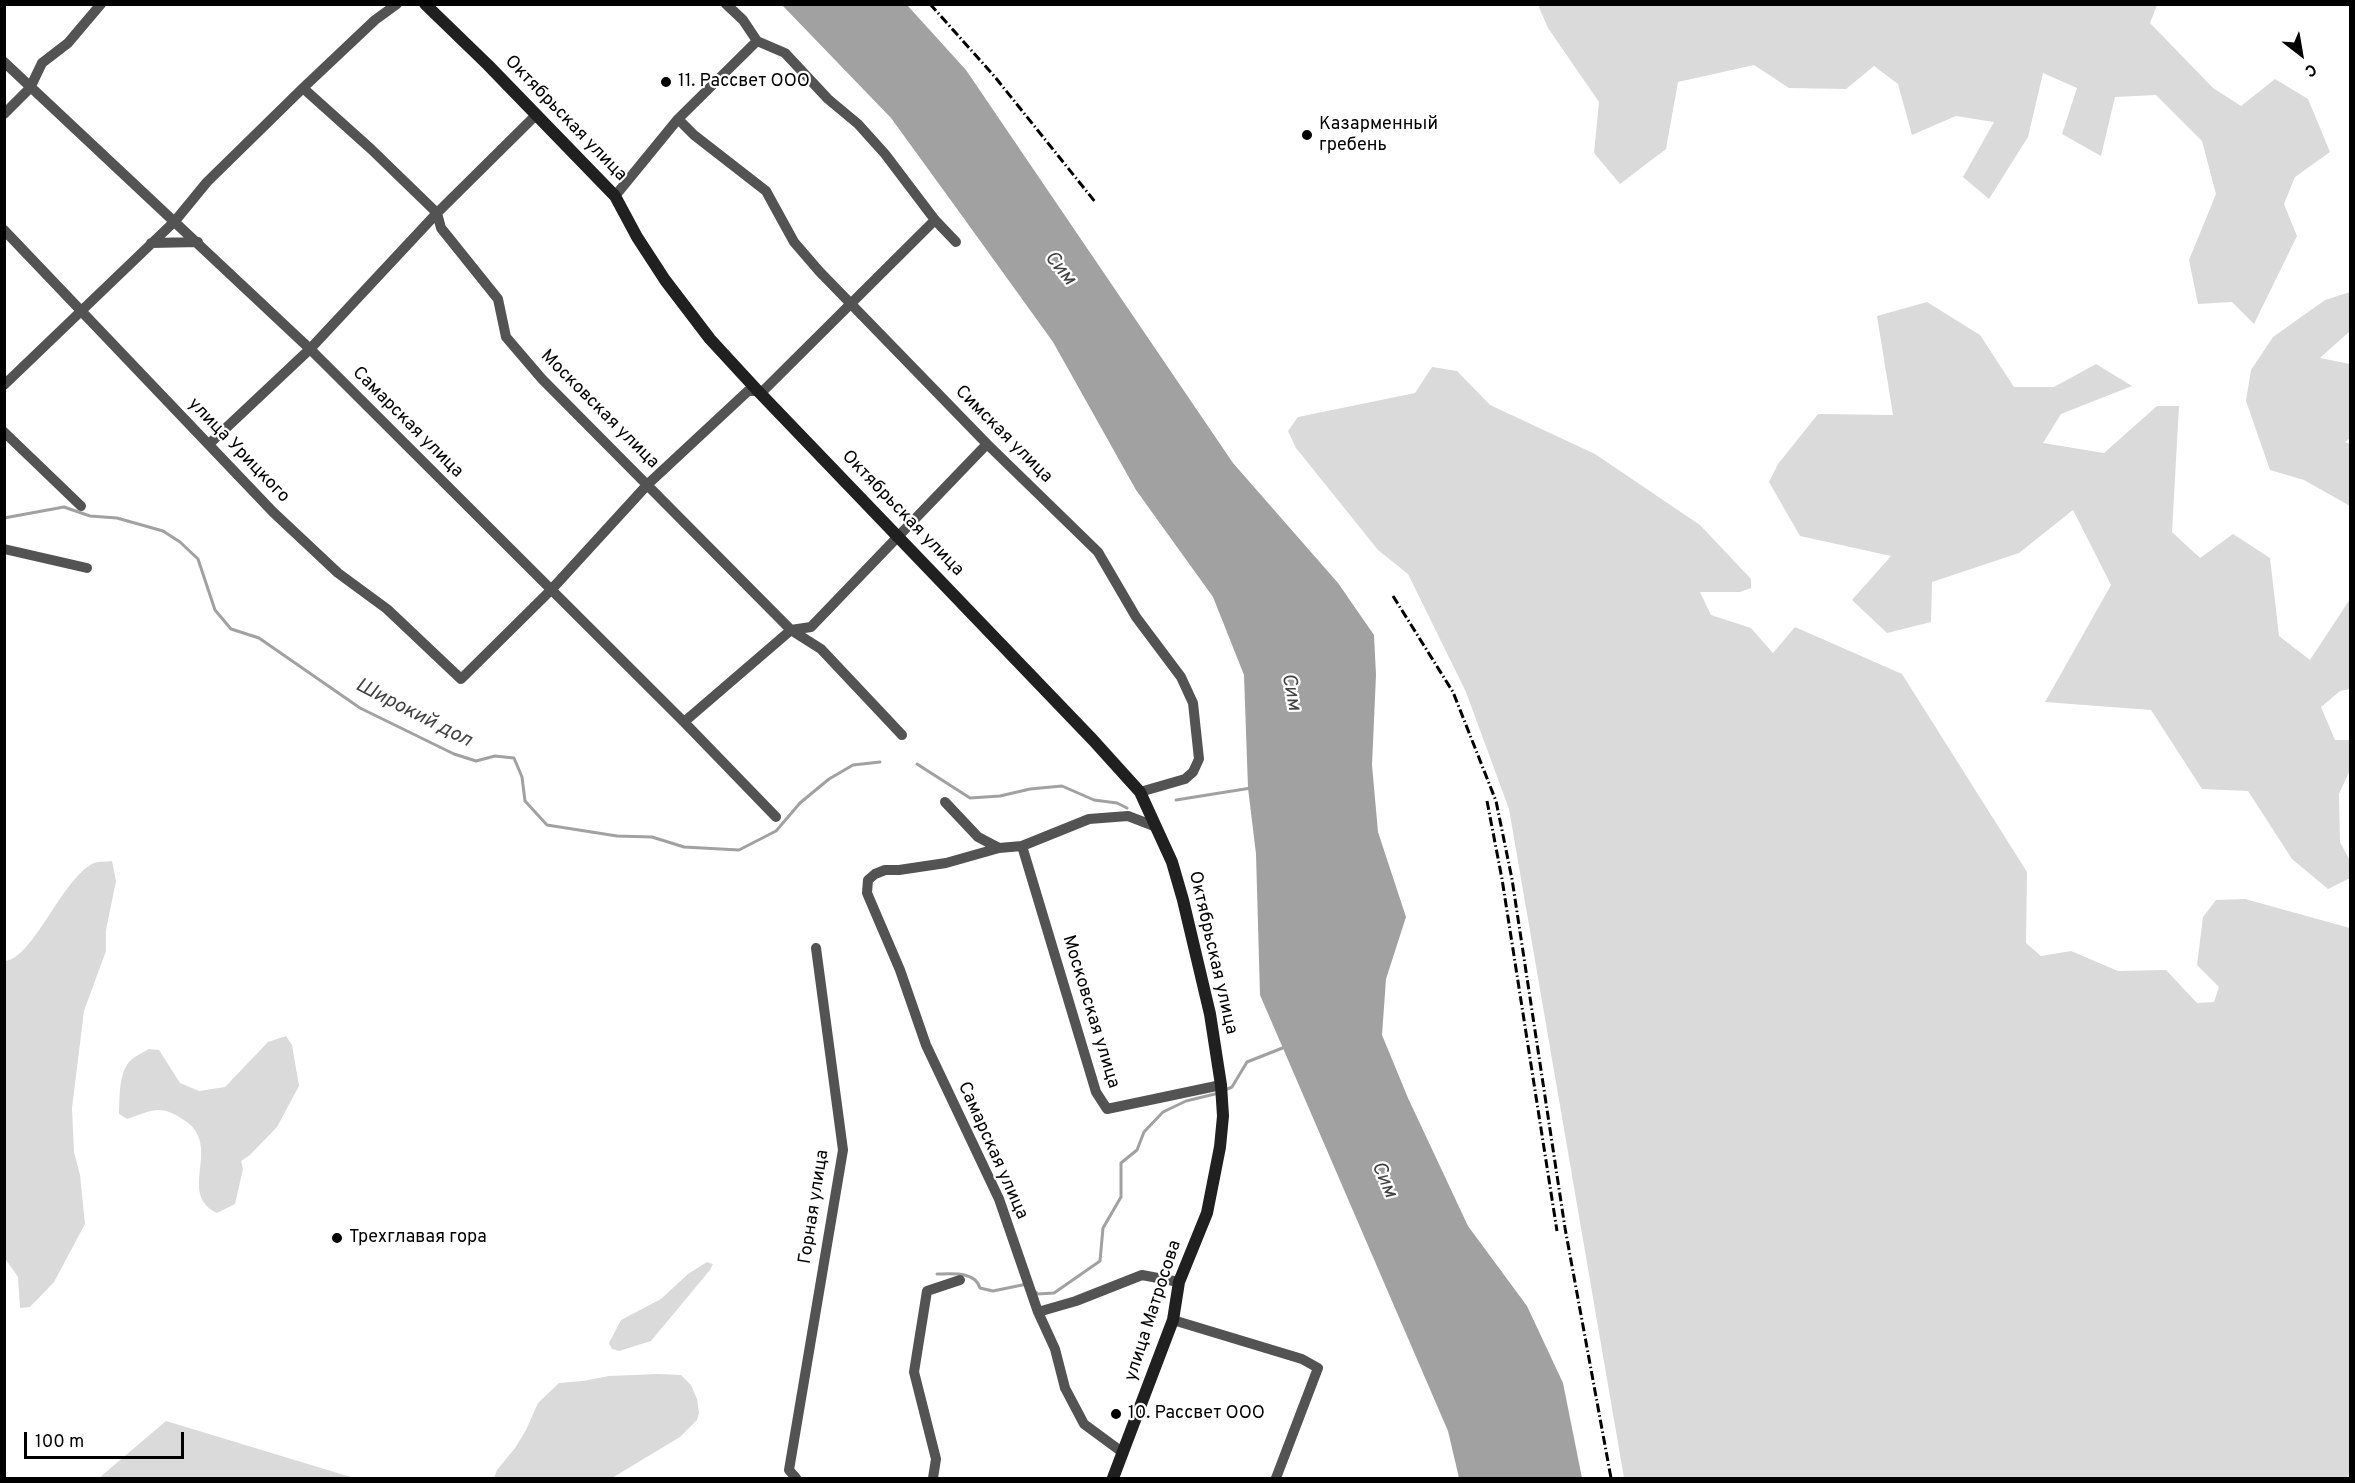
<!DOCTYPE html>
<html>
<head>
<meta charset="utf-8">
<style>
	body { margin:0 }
	#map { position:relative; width:2355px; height:1483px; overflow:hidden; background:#fff; font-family:Overpass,sans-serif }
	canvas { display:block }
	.frame { position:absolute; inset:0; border:6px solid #000; pointer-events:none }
	.north { position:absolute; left:2271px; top:24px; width:60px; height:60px; -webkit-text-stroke:4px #fff; paint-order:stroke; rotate:149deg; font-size:16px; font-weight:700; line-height:24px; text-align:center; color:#000 }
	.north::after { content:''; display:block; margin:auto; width:21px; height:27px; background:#000; clip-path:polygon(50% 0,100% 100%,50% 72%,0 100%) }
	.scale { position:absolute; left:24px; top:1432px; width:160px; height:27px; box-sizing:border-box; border:3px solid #000; border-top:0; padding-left:8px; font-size:18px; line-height:21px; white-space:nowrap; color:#000; -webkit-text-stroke:4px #fff; paint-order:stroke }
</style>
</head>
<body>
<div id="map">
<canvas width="2355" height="1483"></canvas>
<div class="frame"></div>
<div class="north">С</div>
<div class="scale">100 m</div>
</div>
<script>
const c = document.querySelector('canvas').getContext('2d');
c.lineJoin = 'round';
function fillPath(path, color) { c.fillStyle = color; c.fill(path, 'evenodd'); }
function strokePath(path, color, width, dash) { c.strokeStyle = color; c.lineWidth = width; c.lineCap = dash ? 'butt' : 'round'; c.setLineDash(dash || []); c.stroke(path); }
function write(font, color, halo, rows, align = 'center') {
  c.font = font + ' Overpass,sans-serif'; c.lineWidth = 4.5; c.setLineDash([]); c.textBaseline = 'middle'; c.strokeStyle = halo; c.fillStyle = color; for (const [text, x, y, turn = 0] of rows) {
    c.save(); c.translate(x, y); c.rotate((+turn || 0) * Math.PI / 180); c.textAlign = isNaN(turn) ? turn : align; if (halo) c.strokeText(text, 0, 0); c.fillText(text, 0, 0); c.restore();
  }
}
fillPath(new Path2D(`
	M1538 5H2157L2150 23 2213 88 2241 106 2275 79 2308 99 2330 152 2295 177 2284 204 2297 236 2254 324 2232 302 2198 304 2189 260 2216 194 2202 141 2156 95 2115 97 2101 156 2062 134 2077 88 2043 73 2028 137 1989 199 1963 177 1994 122 1956 116 1912 135 1898 84 1874 66 1846 89 1789 88 1754 65 1678 82 1666 149 1620 184 1594 153 1599 102 1548 28Z
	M2350 292V331L2320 358 2350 364V438L2345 442 2350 444V506L2304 480 2270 470 2246 401 2251 370 2273 337 2325 300Z
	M1927 302 1980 335 2014 387H2054L2096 364 2132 386 2061 414 2043 443 2104 453 2157 406H2179L2172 532 2200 558 2233 534 2270 558 2279 636 2310 660 2350 599V689L2340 691 2321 707 2335 740H2350V770L2339 794 2340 842 2350 861V878L2328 889 2292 859 2248 791 2202 789 2151 710 2045 702 2111 585 2073 510 2019 553 1932 582 1931 622 1887 633 1852 600 1891 556 1800 536 1769 482 1778 464 1818 414 1893 415 1877 316Z
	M1432 367 1457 371 1490 405 1595 454 1700 525 1751 579V588L1740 592H1700L1711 615 1751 628 1773 653 1795 627 1902 674 2027 872 2026 943 2041 956 2071 951 2118 971 2166 970 2197 1003 2214 1002 2219 987 2197 965 2203 917 2216 900 2245 899 2350 928V1478H1624L1509 809 1466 692 1408 574 1378 550 1296 448 1288 431 1298 417 1415 393Z
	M112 861 116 881 106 930V951L84 1011 72 1108 74 1152 80 1175 85 1224 54 1282 30 1307 20 1308 18 1277 4 1257 5 961C33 959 62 878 94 863 98 861 107 862 112 861Z
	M286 1036 292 1045 299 1086 277 1127 250 1155 241 1161 243 1169 235 1204 217 1213C176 1193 224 1146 184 1120 160 1104 153 1110 127 1119L119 1114C120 1097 118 1071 132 1059 137 1055 144 1052 149 1049L159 1050 180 1083 199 1091 225 1087 268 1042Z
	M707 1262 713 1264 710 1270 651 1341 619 1351 612 1349 609 1343 621 1320 661 1299 688 1274Z
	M658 1374 681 1375 691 1385 697 1399 699 1413 697 1420 680 1437 612 1478H494L497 1470 515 1448 526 1430 538 1403 559 1383 583 1381 609 1376Z
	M166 1421 354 1478H99Z`), '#dadada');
fillPath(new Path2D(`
	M782 5H907L966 70 1233 463 1338 583 1374 635 1376 675 1372 765 1378 832 1406 917 1386 979 1382 1035 1408 1098 1468 1226 1527 1306 1563 1383 1582 1478H1459L1448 1431 1260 995 1256 854 1248 788 1244 675 1213 597 1136 490 1053 342 960 213 891 118Z`), '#a1a1a1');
strokePath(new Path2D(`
	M4 518 64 507 90 516 117 518 163 531 180 542 198 559 215 610 231 629 259 638 360 708 454 754 476 761 495 756 514 758 522 777 525 801 547 825 617 836 652 837 684 847 739 850 776 831 800 803 829 779 853 765 880 762
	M917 764 970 798 1000 796 1030 789 1062 786 1094 800 1117 803 1127 808
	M1176 800 1251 788
	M1225 1090 1232 1087 1247 1062 1285 1047
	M937 1274C952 1274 975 1271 980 1288L993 1291 1027 1284
	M1036 1292 1037 1294 1054 1293 1100 1261 1103 1228 1121 1197V1163L1137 1150 1144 1132 1163 1112 1186 1101 1219 1093`), '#a1a1a1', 3);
strokePath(new Path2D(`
	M726 4 743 20 757 41 785 53 828 99 858 124 885 154 935 220 956 242
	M4 62 310 349 684 722 776 817
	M303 88 371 149 437 213 441 228 498 299 506 337 542 379 791 630 821 649 902 735
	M4 114 30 88 42 63 68 43 101 4
	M678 119 694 135 766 191 794 242 819 271 987 444 1098 552 1136 617 1181 677 1193 703 1199 759 1193 772 1185 779 1140 792
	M615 196 678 119 757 41
	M4 230 273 512 338 573 387 609 461 679 551 590 648 484 748 391H763L935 220
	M151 243 198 242
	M4 385 175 221 207 182 303 88 375 20 397 4
	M4 432 81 506
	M209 444 310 349 437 213 536 115
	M4 549 87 568
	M684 722 791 630 811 627 987 444
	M945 802 978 837 999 848
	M1022 846 1096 1092 1107 1109 1221 1085
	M1038 1312 1076 1301 1142 1275 1179 1282
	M1173 1320 1302 1359 1318 1368 1276 1478
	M1122 1452 1084 1424 1065 1388 1055 1349 1038 1312 999 1199 926 1045 900 970 867 893 868 880 875 874 885 870H899L946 863 999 848 1022 846 1089 819 1128 816 1154 826
	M796 1478 789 1470 843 1150 816 948
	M933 1478 936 1459 914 1372 927 1291 960 1280`), '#535353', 10);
strokePath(new Path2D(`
	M425 4 488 65 615 196 637 237 665 280 710 339 757 390 1093 740 1140 792 1172 862 1183 900 1210 1014 1221 1085 1223 1116 1220 1147 1207 1213 1179 1282 1173 1320 1113 1478`), '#202020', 12);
strokePath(new Path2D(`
	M930 4 995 77 1096 203
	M1393 596 1453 692 1496 801 1512 879 1565 1228 1611 1478
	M1487 801 1502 879 1557 1231`), '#000', 3, [9, 3, 1.5, 3]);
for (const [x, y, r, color] of [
	[666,82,6,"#000"],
	[1307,135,6,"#000"],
	[337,1238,6,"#000"],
	[1116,1414,6,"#000"]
]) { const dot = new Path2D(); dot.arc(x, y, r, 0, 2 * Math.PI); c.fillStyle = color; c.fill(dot); strokePath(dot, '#fff', 2); }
write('18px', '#000', '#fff', [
	["11. Рассвет ООО",678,82],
	["Казарменный",1319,125],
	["гребень",1319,146],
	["Трехглавая гора",349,1238],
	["10. Рассвет ООО",1128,1414]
], 'left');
write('18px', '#000', '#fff', [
	["Октябрьская улица",565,119,46],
	["Московская улица",599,410,45],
	["Самарская улица",407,423,45],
	["Симская улица",1003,435,45],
	["улица Урицкого",238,451,46],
	["Октябрьская улица",902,514,46],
	["Октябрьская улица",1212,953,77],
	["Московская улица",1090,1012,73],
	["Самарская улица",992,1151,66],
	["Горная улица",815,1207,-81],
	["улица Матросова",1154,1311,-72]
]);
write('italic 20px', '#424242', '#fff', [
	["Сим",1059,269,51],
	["Сим",1290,692,79],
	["Широкий дол",413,714,27],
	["Сим",1383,1180,67]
]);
</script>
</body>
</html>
